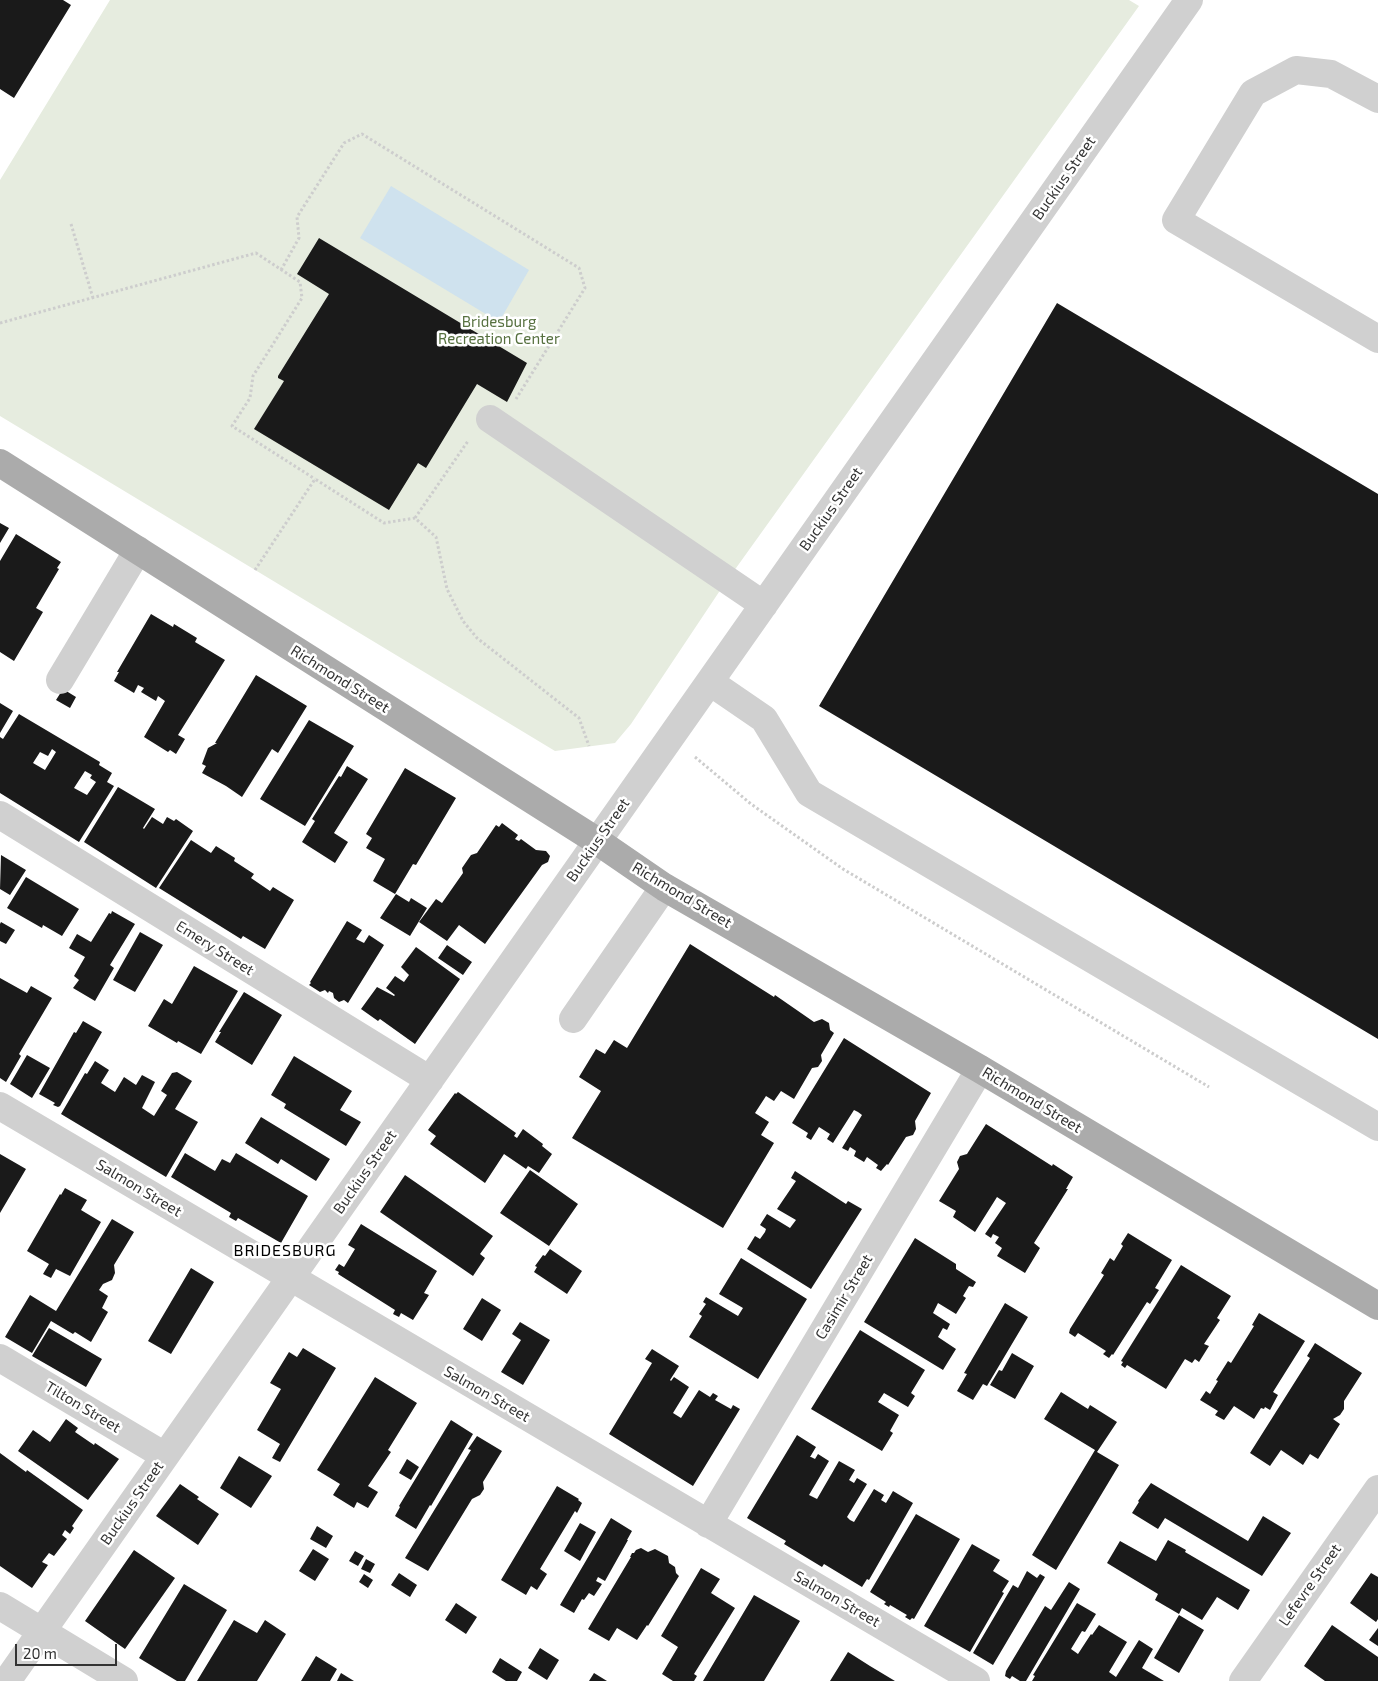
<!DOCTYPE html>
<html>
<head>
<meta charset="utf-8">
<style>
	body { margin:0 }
	#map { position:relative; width:1378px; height:1681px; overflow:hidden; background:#fff; font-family:"Exo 2",sans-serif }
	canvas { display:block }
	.scale { position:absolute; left:15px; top:1644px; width:102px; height:22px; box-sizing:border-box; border:2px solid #333; border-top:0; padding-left:6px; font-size:15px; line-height:18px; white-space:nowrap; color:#333; -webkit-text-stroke:4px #fff; paint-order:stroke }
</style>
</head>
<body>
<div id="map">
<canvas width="1378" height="1681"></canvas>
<div class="scale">20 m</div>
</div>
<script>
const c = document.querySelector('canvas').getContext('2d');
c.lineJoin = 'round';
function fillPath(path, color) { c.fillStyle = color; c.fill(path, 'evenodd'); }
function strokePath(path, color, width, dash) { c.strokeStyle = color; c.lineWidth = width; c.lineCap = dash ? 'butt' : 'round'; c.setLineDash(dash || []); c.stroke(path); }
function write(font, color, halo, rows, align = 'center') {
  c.font = font + ' "Exo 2",sans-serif'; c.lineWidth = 5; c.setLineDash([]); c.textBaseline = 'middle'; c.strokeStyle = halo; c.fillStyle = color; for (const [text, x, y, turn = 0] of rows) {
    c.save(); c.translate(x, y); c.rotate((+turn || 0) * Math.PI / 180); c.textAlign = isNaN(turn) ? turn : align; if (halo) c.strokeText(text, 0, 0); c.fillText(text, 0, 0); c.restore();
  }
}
fillPath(new Path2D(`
	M110 0H1129L1139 6 721 589 631 724 615 743 555 751 0 416V180Z`), '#e6ecdf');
fillPath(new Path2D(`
	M391 186 529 270 499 322 360 238Z`), '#cfe2ee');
fillPath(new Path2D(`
	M0 0H63L71 5 14 98 0 89Z
	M319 238 527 363 507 402 477 384 426 468 418 463 389 510 254 429 284 381 278 378V376L329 294 297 274Z
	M1057 303 1378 494V1039L819 706Z
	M0 523 9 528 0 543Z
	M16 534 61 562 57 568 59 569 36 608 43 612 14 661 0 652V561Z
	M151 614 173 627 174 624 197 638 195 642 225 660 178 735 185 739 176 754 170 750 168 752 144 737 165 701 158 696 156 701 141 692 144 688 138 685 134 693 114 681 119 672H117Z
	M256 675 307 706 278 753 272 749 242 797 226 786 202 773 206 766 202 764 208 748 217 743H215Z
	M63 689 76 697 70 708 56 700Z
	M0 703 13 711 0 733Z
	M19 714 100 762 99 765 112 773 107 782 114 786 79 842 0 793V737L3 739ZM52 749 56 752 45 770 33 763 40 752 48 756ZM85 771 92 775 90 778 96 782 87 795 74 788Z
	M309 720 354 746 305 826 260 799Z
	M347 766 368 779 334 833 348 842 335 863 302 842 315 821 312 819 339 776 341 777Z
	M405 768 456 798 416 865 413 864 395 894 373 881 385 859 366 848 372 838 366 834Z
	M118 787 155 809 143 828 144 829 152 817 163 824 167 817 174 821 176 819 193 831 156 888 84 842Z
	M502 823 518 835 515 839 519 841 521 839 536 850 546 851 550 856 548 862 542 865 485 944 459 925 447 941 419 922 436 899 442 903 463 873 462 868 471 855 477 853 496 825 499 827Z
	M191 840 211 853 216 846 235 858 234 861 254 874 251 878 270 891 273 887 294 900 265 949 243 936 241 939 159 888Z
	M1 855 26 870 10 895 0 889Z
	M26 877 79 909 62 936 43 925 42 928 7 908Z
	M396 894 409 902 411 898 427 908 410 936 380 918Z
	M112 911 135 924 110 965 114 968 95 1001 73 988 79 980 74 976 85 957 69 948 77 934 91 942 109 913 111 914Z
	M347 921 362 930 356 939 364 943 369 935 384 945 348 1003 344 1000 339 1002 334 998 333 993 329 991 328 993 325 990 320 992 309 985 311 983 310 982Z
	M1 922 15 930 6 944 0 941V924Z
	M140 932 163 945 135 992 113 980Z
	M690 944 774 997 775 995 814 1022 822 1019 829 1023 830 1030 834 1033 821 1055 822 1061 818 1067 812 1068 794 1099 781 1091 774 1101 766 1096 755 1113 769 1122 761 1135 774 1143 723 1228 572 1138 601 1091 579 1077 596 1049 605 1054 614 1040 627 1048Z
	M447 945 472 962 463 975 438 958Z
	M416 947 460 979 415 1044 380 1019 378 1021 361 1009 377 987 394 996 395 995 386 988 395 976 404 982 409 975 401 967Z
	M194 966 238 991 201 1054 178 1041 177 1043 148 1026 164 999 172 1004Z
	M0 978 27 993 31 986 52 998 19 1054 21 1056 6 1082 0 1078Z
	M244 992 282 1015 252 1065 215 1042 221 1032H219Z
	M83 1021 102 1032 60 1106 58 1107 53 1105 55 1103 39 1094 74 1032 76 1033Z
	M844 1038 931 1093 915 1121 916 1129 913 1135 906 1137 888 1165 887 1164 881 1171 876 1168 878 1165 867 1157 864 1162 854 1156 856 1151 850 1147 848 1151 842 1148 862 1115 858 1112 854 1110 833 1143 827 1139 830 1134 819 1127 811 1140 806 1137 808 1133 792 1123Z
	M27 1055 50 1068 32 1098 10 1084Z
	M294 1056 352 1091 340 1110 361 1122 346 1146 284 1108 286 1104 271 1095Z
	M95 1061 109 1070 101 1083 115 1092 124 1077 136 1085 142 1075 155 1082 142 1108 154 1116 167 1095 161 1091 172 1073 177 1072 192 1081 175 1109 198 1122 166 1177 61 1114 85 1073 87 1074Z
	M458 1092 516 1133 514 1136 517 1138 523 1129 543 1144 542 1146 552 1154 539 1173 528 1166 526 1169 504 1154 485 1183 430 1144 436 1136 428 1130 455 1093 456 1094Z
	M261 1117 330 1159 316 1181 281 1159 278 1164 245 1143Z
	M986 1124 1052 1166 1053 1164 1073 1177 1066 1189H1068L1034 1243 1040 1248 1025 1273 997 1256 1002 1248 995 1243 999 1237 993 1234 991 1238 985 1234 1006 1203 997 1197 975 1232 953 1217 956 1211 939 1201 959 1169 957 1162 960 1156 967 1154Z
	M185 1153 215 1171 222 1159 230 1163 236 1153 308 1196 281 1243 238 1218 236 1221 229 1217 231 1213 171 1177Z
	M0 1154 26 1169 0 1213Z
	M530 1170 578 1204 549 1246 500 1213Z
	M795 1171 846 1204 848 1201 862 1209 811 1289 747 1249 755 1236 760 1239 765 1232 766 1229 760 1225 767 1214 790 1228 796 1220 777 1209 796 1181 791 1178Z
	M405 1175 493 1236 480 1254 485 1258 473 1276 380 1212Z
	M65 1188 87 1200 81 1210 101 1222 70 1276 56 1269 51 1278 43 1274 49 1264 27 1251 60 1194 61 1195Z
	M112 1219 134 1232 114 1265 115 1273 112 1280 103 1284 99 1290 108 1296 102 1308 108 1312 91 1342 75 1332 73 1334 51 1321 32 1353 5 1337 30 1295 56 1311Z
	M361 1224 437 1271 424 1293 429 1295 413 1320 401 1313 399 1317 393 1314 395 1310 338 1274 339 1272 335 1270 339 1264 344 1267 355 1249 348 1245Z
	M1128 1233 1172 1260 1155 1288 1159 1290 1150 1304 1147 1302 1113 1355 1112 1354 1109 1358 1103 1354 1106 1351 1078 1333 1075 1337 1069 1333 1070 1329 1104 1275 1101 1273 1110 1258 1114 1261 1123 1246 1121 1244Z
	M915 1238 956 1264V1269L976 1282 973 1287 969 1286 963 1296 966 1298 956 1314 938 1303 933 1313 950 1324 947 1330 943 1328 938 1337 956 1349 943 1370 864 1322Z
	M550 1249 582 1271 567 1294 534 1272 537 1267 535 1266 543 1255 545 1256Z
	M741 1258 807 1299 758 1379 689 1337 702 1316 699 1314 706 1304 703 1302 706 1297 738 1316 743 1308 719 1294Z
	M1181 1265 1231 1296 1217 1318 1220 1320 1204 1344 1209 1346 1199 1362 1195 1359 1192 1363 1185 1359 1166 1389 1127 1365 1125 1368 1121 1365 1123 1362 1121 1361Z
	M191 1268 214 1282 171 1354 148 1341Z
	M482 1298 501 1310 482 1341 463 1329Z
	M1005 1303 1028 1317 987 1386 983 1384 973 1400 957 1391 967 1374 964 1373Z
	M1259 1313 1305 1341 1273 1392 1278 1395 1270 1410 1265 1407 1264 1409 1261 1408 1254 1419 1234 1406 1224 1420 1215 1415 1218 1411 1200 1400 1206 1391 1210 1394 1218 1381 1216 1380 1228 1361 1231 1363 1254 1326 1252 1325Z
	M520 1322 550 1340 523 1385 501 1372 521 1340 512 1334Z
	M49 1328 102 1359 86 1387 32 1356Z
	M860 1330 925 1370 911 1393 915 1396 908 1407 884 1393 878 1402 899 1415 890 1431 893 1433 882 1451 811 1409Z
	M1315 1343 1362 1373 1344 1401V1409L1340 1415 1333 1419 1340 1424 1318 1459 1310 1454 1303 1465 1281 1450 1270 1466 1250 1453 1310 1358 1307 1356Z
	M303 1348 336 1368 280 1462 272 1458 280 1444 257 1430 281 1389 270 1383 289 1352 297 1357Z
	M652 1349 679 1366 670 1380 671 1381 674 1377 689 1387 673 1413 681 1418 699 1390 710 1397 713 1393 718 1396 715 1400 731 1409 733 1405 740 1409 693 1486 609 1434 652 1363 645 1359Z
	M1012 1353 1034 1366 1015 1399 990 1385 999 1370 1002 1371Z
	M375 1377 417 1403 388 1450 391 1452 368 1486 378 1492 368 1508 357 1502 354 1508 333 1495 340 1484 317 1470Z
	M1061 1392 1088 1409 1090 1405 1117 1422 1097 1452 1119 1465 1056 1570 1032 1555 1095 1450 1044 1419Z
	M66 1419 78 1428 75 1432 94 1445 95 1443 119 1459 88 1500 18 1451 33 1430 50 1442Z
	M451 1420 473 1434 431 1506 430 1505 416 1529 395 1516 400 1507 399 1506Z
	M797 1435 816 1447 810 1457H811L815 1459 818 1454 829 1461 809 1495 817 1499 839 1461 855 1470 849 1480 854 1483 857 1478 867 1484 847 1517 850 1520 854 1522 874 1489 884 1495 881 1500 886 1503 893 1491 913 1503 869 1580 867 1579 862 1587 824 1564 822 1567 784 1544 786 1541 747 1518Z
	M477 1436 502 1451 483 1482 484 1489 480 1495 472 1499 428 1571 405 1558 471 1450 468 1449Z
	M0 1453 26 1472 27 1470 83 1510 72 1526 74 1528 70 1534 65 1530 62 1535 67 1539 54 1556 49 1553 42 1562 48 1565 32 1588 0 1566Z
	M239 1456 272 1476 251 1508 220 1488Z
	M407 1459 419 1467 411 1480 399 1473Z
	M1151 1483 1248 1541 1263 1516 1291 1533 1262 1576 1165 1518 1158 1529 1132 1513 1139 1502 1138 1501Z
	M180 1484 199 1497 197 1499 219 1514 198 1545 156 1516Z
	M557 1486 579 1499 578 1500 582 1503 577 1513 575 1511 540 1569 547 1574 537 1590 531 1586 526 1595 501 1580Z
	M916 1514 960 1539 914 1619 912 1618 910 1620 905 1617 907 1615 890 1605 889 1607 884 1604 886 1602 870 1592Z
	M611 1518 632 1531 627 1540H628L605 1581 598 1577 596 1581 602 1584 594 1596 589 1593 584 1600 582 1599 574 1613 560 1605Z
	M580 1523 596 1532 580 1561 564 1551Z
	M317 1526 333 1536 326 1548 310 1539Z
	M1168 1540 1186 1550 1185 1552 1250 1590 1238 1610 1217 1597 1202 1620 1182 1608 1179 1614 1155 1600 1158 1594 1107 1563 1120 1541 1156 1561Z
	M972 1544 1000 1560 993 1571 1009 1581 1002 1592 1004 1593 970 1652 924 1626Z
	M641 1548 648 1552 655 1549 668 1556 669 1563 675 1567 676 1573 679 1576 648 1626 647 1625 637 1640 617 1628 609 1641 588 1629 631 1557H630L632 1553H634L636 1550Z
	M313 1549 329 1559 315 1581 299 1571Z
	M134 1550 175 1578 125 1649 85 1621Z
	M355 1551 364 1556 358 1566 349 1561Z
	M366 1559 375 1564 370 1573 361 1569Z
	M701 1568 720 1579 711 1593 735 1608 694 1674 697 1676 694 1681H673L662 1674 678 1647 661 1636Z
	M1027 1571 1037 1578 1040 1574 1045 1577 993 1665 973 1653 1013 1585 1018 1588Z
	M399 1573 417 1585 410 1597 391 1585Z
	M1371 1573 1378 1577V1619L1376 1622 1350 1603Z
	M364 1574 373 1580 368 1588 359 1582Z
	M1069 1582 1080 1589 1026 1681H1020L1012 1676 1010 1679 1005 1676 1006 1671 1045 1606 1051 1610Z
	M184 1584 227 1610 185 1681H177L139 1658Z
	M754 1595 800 1621 764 1681H703Z
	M456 1603 477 1617 466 1634 445 1620Z
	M1077 1603 1096 1614 1085 1632 1082 1631 1071 1649 1078 1654 1091 1634 1092 1635 1099 1625 1127 1642 1109 1672 1116 1677 1139 1640 1153 1649 1142 1668 1164 1681H1032L1035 1676 1033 1675Z
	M1179 1615 1204 1630 1179 1673 1154 1658Z
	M234 1620 257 1633 265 1620 286 1634 257 1681H197Z
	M1332 1625 1378 1657V1681H1325L1304 1666Z
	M1378 1628V1646L1369 1640Z
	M540 1648 559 1660 547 1680 528 1668Z
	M848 1652 870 1666 895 1681H830Z
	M316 1656 337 1669 330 1681H301Z
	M500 1658 522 1672 517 1681H506L492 1672Z
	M341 1673 354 1681H337Z
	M594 1673 607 1681H589Z`), '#1a1a1a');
strokePath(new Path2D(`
	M71 224 93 298
	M281 270 299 238 297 217 344 143 362 134 579 268 585 288 516 399
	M0 323 256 253 300 282 302 298 253 376 250 398 232 426 315 479
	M415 518 468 441
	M255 570 315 479 384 523 415 518 436 537 447 589 463 621 477 638 579 718 589 746
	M695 757 751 804 843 869 1209 1087`), '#cdcdcd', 3, [2.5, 2.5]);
strokePath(new Path2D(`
	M1378 99 1331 74 1296 70 1253 93 1176 220 1378 339
	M490 419 764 605
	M60 680 138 550
	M710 682 764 719 809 793 1378 1127
	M0 815 430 1080
	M573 1019 664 887
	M0 1106 976 1681
	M0 1358 165 1456
	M708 1524 980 1069
	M0 1606 124 1681
	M7 1681 1189 0
	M1243 1681 1378 1489`), '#d0d0d0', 28);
strokePath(new Path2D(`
	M0 463 597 841 664 887 980 1069 1378 1306`), '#ababab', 28);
write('15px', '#333', '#fff', [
	["Buckius Street",1064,178,-55],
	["Buckius Street",831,509,-55],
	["Richmond Street",340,679,32],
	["Buckius Street",598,840,-55],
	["Richmond Street",682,895,31],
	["Emery Street",215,948,32],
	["Richmond Street",1032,1100,31],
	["Buckius Street",365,1172,-55],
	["Salmon Street",139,1188,31],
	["Casimir Street",844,1297,-59],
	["Salmon Street",487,1394,30],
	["Tilton Street",83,1407,31],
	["Buckius Street",132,1503,-55],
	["Lefevre Street",1310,1585,-55],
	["Salmon Street",837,1599,30]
]);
write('15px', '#56703f', '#fff', [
	["Bridesburg",499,322],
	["Recreation Center",499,339]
]);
c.letterSpacing = '1px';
write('16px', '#000', '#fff', [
	["BRIDESBURG",285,1251]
]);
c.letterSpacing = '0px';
</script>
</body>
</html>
